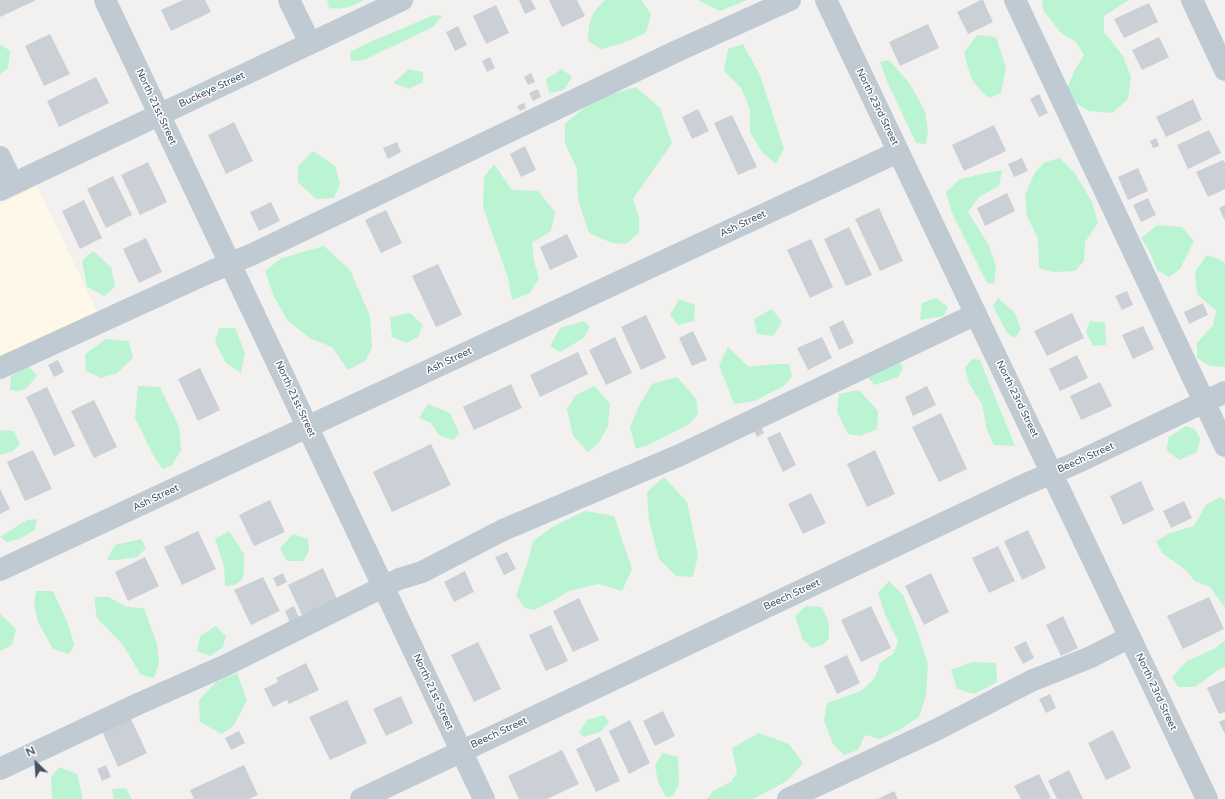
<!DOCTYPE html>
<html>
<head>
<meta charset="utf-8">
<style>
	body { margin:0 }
	#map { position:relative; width:1225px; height:799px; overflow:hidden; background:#f3f0f0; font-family:"Varela Round",sans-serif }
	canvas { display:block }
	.north { position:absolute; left:16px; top:743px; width:40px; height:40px; -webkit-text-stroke:3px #fff; paint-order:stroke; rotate:335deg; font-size:11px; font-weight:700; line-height:16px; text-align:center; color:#465360 }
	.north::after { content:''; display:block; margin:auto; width:14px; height:18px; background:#465360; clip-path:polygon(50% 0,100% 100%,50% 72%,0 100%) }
</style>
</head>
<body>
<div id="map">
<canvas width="1225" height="799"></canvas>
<div class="north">N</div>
</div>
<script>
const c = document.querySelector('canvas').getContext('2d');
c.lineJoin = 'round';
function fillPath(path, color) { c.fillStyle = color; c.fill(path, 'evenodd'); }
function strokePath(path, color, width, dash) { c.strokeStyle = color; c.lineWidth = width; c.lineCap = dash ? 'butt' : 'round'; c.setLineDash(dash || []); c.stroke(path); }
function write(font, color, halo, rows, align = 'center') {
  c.font = font + ' "Varela Round",sans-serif'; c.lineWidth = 3; c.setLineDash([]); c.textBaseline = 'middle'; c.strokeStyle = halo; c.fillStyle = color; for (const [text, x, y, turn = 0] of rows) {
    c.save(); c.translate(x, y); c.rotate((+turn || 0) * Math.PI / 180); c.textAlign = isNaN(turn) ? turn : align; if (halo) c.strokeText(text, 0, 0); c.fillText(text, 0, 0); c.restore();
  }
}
fillPath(new Path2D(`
	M37 186 100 318 0 364V204Z`), '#fef8e8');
fillPath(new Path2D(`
	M327 0H364C351 7 344 10 329 8Z
	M605 0H641L651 14 646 33 620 44 601 49 588 41C589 21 590 14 605 0Z
	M698 0H747L720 11Z
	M1042 0H1129L1104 16V32L1123 56 1131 77 1128 99 1112 113 1089 111 1075 103 1067 88 1075 70 1084 55 1076 42 1061 33 1043 10Z
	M434 15 442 16 433 27 364 60 351 61 350 52 363 45Z
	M977 35 996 37 1006 68 1001 93 989 98C971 83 970 75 964 53Z
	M0 44 10 51 8 68 0 74Z
	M743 44 760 75 784 149 776 164 762 152 750 132V109L741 88 724 71 728 49Z
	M889 60 910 84 925 111 928 132 926 144 916 143 886 79 880 62Z
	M409 69 423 72V82L409 89 393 83Z
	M562 69 572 77 564 90 549 93 546 79Z
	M636 87 660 108 672 143 633 199 639 218V233L626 244 612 243 589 233 578 200 577 169 565 143V124L583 109 609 95Z
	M313 151 335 166 340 183 334 198 316 199 298 182V166Z
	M1060 158 1074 172 1092 202 1098 223 1085 242 1084 261 1075 271 1053 272 1039 268 1038 239 1027 216 1025 195 1035 172 1045 162Z
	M494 164 512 190 538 191 555 212 551 231 532 243 534 261 539 278 530 293 512 300 508 278 483 207 484 177Z
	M1002 170 999 186 979 197 968 212 988 244 996 266 994 284 987 283 952 213 946 192 960 179 986 173Z
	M1157 225 1182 227 1194 241 1180 269 1169 277 1157 270 1149 250 1141 238Z
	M324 246 350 270 370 316 372 348 365 361 348 370 332 347 310 338 288 321 274 297 265 271 282 258Z
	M93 251 111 267 115 287 104 296 87 287 82 261Z
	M1207 255 1221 260 1225 263V367L1210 366 1197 358V343L1213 325 1216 311 1197 294 1195 272Z
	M936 298 948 307 944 316 920 320 922 303Z
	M998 298 1015 313 1021 329 1015 338 1007 333 993 306Z
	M679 299 695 305 694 321 678 325 670 315Z
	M772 309 782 322 773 336 757 334 754 319Z
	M410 313 423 325 418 337 407 343 392 337 390 317Z
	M584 321 590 327 584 338 560 352 550 346 560 328Z
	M1090 321 1105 323 1106 345 1093 346 1086 332Z
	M219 328H235L245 353 241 373 226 363 215 342Z
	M106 339 129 341 133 358 117 373 101 378 86 371 85 354Z
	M728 347 749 367 775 364H789L792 376 785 385 755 401 734 404 719 365Z
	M972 359 980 360 1015 446 994 445 987 430 982 404 969 384 965 368Z
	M899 361 903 368 898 377 875 385 868 378 876 367Z
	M28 366 37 375C28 387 26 393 10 390L11 376Z
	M677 377 696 399 698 414 688 425 648 445 636 449 630 427 639 406 652 384Z
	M138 386 160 387 179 427 181 450 172 465 163 469 153 455 135 418Z
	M595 386 610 404 608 426 599 442 588 452 573 436 567 409 576 395Z
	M859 390 878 411 877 429 860 436 848 434 837 412 839 394Z
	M428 404 450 413 459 433 453 440 439 435 431 423 419 418Z
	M1186 426 1195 429 1200 439 1197 452 1179 460 1166 450 1169 437Z
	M0 430 14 431 20 444 13 451 0 455Z
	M664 477 687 502 698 555 693 577 676 576 659 559 649 521 647 492Z
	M1220 497 1225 501V608L1210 587 1195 581 1186 570 1162 553 1156 541 1170 533 1194 526 1206 505Z
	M585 511 614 516 632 569 622 591 598 584 569 591 551 602 534 610 525 608 516 596 528 561 533 541 554 526Z
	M37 519 35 530 19 539 7 542 0 537 27 520Z
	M229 531 244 554V572L242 580 234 585 225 586 224 566 215 539Z
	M293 534 308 539 309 551 303 561H287L280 548Z
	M141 539 146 548 137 557 115 560H107L115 545Z
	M889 581 903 595 917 630 928 664 926 696 919 717 899 730 880 739 865 735 858 750 844 755 833 744 824 721 827 703 861 691 875 678 880 663 894 653 898 641 886 617 878 593Z
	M36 591H53L68 624 74 645 69 654 53 649 38 622 34 604Z
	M94 597H109L126 607 144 608 157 644 159 663 154 678 141 675 123 645 97 618Z
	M806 606 822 607 829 623V639L822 645 812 648 803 640 795 616Z
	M0 614 16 629 12 645 0 651Z
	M216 626 226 636 223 647 210 656 197 651 200 636Z
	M1225 640V667L1218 670 1195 687H1178L1172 677 1187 661 1216 648Z
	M972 662 996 663 997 682 974 694 957 689 951 670Z
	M237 673 247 700 234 725 222 734 200 722 199 700 216 682Z
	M604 715 609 722 600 732 584 737 579 733 587 720Z
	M759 733 789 744 803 763 787 781 753 799H707L713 791 731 782 737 772 732 748Z
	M662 753 678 757 679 784 673 796 666 797 658 782 655 766Z
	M59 767 77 774 83 799H52L51 777Z
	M126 788 132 799H114L112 789Z`), '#baf4d2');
fillPath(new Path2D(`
	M0 0H36L0 17Z
	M183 0H205L211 12 171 31 161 10Z
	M519 0H531L536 9 525 14Z
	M549 0H577L585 16 562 27Z
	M981 0H983L993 22 968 34 957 12Z
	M1149 3 1158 22 1124 38 1114 19Z
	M496 5 509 33 486 44 473 16Z
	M928 24 939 48 900 66 889 42Z
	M458 26 467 45 455 51 446 32Z
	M50 34 70 74 44 86 25 46Z
	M1159 37 1169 57 1142 70 1132 50Z
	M490 57 495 68 487 72 482 61Z
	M531 73 535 82 528 85 524 77Z
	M96 77 109 103 59 127 47 101Z
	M538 89 541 97 533 101 529 93Z
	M1039 94 1048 113 1039 117 1030 99Z
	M1193 99 1202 120 1166 137 1156 117Z
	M524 103 526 108 520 111 517 106Z
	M698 109 709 131 692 139 682 117Z
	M732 115 757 167 738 175 714 123Z
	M234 122 253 161 226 174 208 135Z
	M994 125 1006 151 964 171 952 145Z
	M1209 130 1221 153 1188 169 1177 145Z
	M1156 138 1159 146 1153 148 1150 141Z
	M397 142 401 152 388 159 383 148Z
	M525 146 536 170 521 177 510 154Z
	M1022 158 1028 171 1014 177 1008 164Z
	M1223 160 1225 163V189L1208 197 1196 172Z
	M148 162 167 202 140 215 121 175Z
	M1138 168 1148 191 1128 200 1118 177Z
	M113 176 132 215 106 228 87 189Z
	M1007 193 1015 211 985 226 977 208Z
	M1148 198 1156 215 1141 222 1133 205Z
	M84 200 102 238 80 249 62 211Z
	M271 202 280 221 259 231 250 212Z
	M1225 205V221L1219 208Z
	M879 208 903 261 880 271 855 219Z
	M386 210 402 243 381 253 365 220Z
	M849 227 872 275 846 286 824 239Z
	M567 234 578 257 550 270 540 247Z
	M146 238 162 272 139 283 123 249Z
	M811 239 833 287 810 298 787 250Z
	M438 264 462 315 436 327 412 276Z
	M1127 291 1133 305 1122 310 1115 296Z
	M1203 303 1208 315 1189 324 1184 312Z
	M1072 313 1084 338 1047 356 1034 331Z
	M646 315 666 358 641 370 621 327Z
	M843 320 854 343 839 350 829 327Z
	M1143 326 1154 349 1133 359 1122 335Z
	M693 331 707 360 692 366 679 338Z
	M615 337 632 373 606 385 589 350Z
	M822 337 832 358 808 370 797 348Z
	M578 352 588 374 540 397 530 375Z
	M1077 355 1088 378 1060 391 1049 369Z
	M58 360 64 372 54 377 48 365Z
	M200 368 220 410 198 421 178 379Z
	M1100 382 1112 406 1081 420 1070 396Z
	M511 384 522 408 474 430 463 407Z
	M927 386 936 405 913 416 905 397Z
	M47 387 75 446 54 456 26 397Z
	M94 400 117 447 94 458 71 411Z
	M941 413 967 469 939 482 912 427Z
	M761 426 764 433 757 437 753 429Z
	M780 432 796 465 783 472 767 438Z
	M431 444 451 485 392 512 373 472Z
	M33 450 52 489 25 501 7 462Z
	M875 450 895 494 867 507 847 464Z
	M1141 481 1154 510 1123 525 1110 496Z
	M0 489 10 509 0 514Z
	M811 493 826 523 803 534 788 504Z
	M270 500 285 532 254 546 239 515Z
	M1184 501 1192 518 1171 528 1163 511Z
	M1028 530 1046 568 1022 580 1004 541Z
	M198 531 216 569 182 585 164 547Z
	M998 546 1015 581 989 593 972 558Z
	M507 552 516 569 504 575 495 557Z
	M145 557 159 586 128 601 115 572Z
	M323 568 337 599 302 615 288 585Z
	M465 571 474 592 454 602 444 582Z
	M283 573 287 582 277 587 273 578Z
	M931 573 949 612 924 625 905 586Z
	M263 577 280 611 251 625 234 590Z
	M1209 597 1224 629 1183 649 1167 616Z
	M579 598 599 640 573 652 553 611Z
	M294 606 300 620 291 625 285 611Z
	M871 606 891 648 861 662 841 620Z
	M1063 616 1078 648 1061 656 1046 625Z
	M551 625 568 661 546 671 529 635Z
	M1026 641 1034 658 1023 664 1014 647Z
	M478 642 501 689 474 702 451 655Z
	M847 655 860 683 837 694 824 666Z
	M306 663 319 690 289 704 287 700 273 707 264 689 278 682 276 678Z
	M1225 680V712L1219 714 1207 688Z
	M1050 694 1056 708 1046 713 1039 699Z
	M401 696 413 723 386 736 373 709Z
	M347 700 367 743 330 760 309 717Z
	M663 711 675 736 655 746 643 721Z
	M130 717 147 753 118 767 102 731Z
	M1225 719V734L1219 722Z
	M630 720 650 763 629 774 609 731Z
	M1113 730 1131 768 1106 780 1088 743Z
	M239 731 245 743 231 750 225 738Z
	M600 737 620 781 596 792 576 749Z
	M562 750 579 784 547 799H519L508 776Z
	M106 765 111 777 102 781 97 769Z
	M244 765 258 795 249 799H194L190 790Z
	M1069 770 1083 799H1057L1048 781Z
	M1039 774 1051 798 1048 799H1021L1014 786Z
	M894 791 898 799H878Z`), '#cbcfd6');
strokePath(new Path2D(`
	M105 0 484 799
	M289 0 310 43
	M826 0 1207 799
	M1015 0 1225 446
	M1192 0 1225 70
	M0 157 13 184
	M0 190 402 0
	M0 368 210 272 253 254 677 51 790 0
	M0 570 898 152
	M0 769 138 704 224 666 399 579 422 572 503 530 680 455 976 314
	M361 799 1026 484 1076 463 1225 392
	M788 799 936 730 1031 681 1091 657 1130 637`), '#bfcad3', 22);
write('10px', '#465360', '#fff', [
	["Buckeye Street",212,90,-25],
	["North 21st Street",156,107,65],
	["North 23rd Street",877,107,64],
	["Ash Street",743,224,-25],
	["Ash Street",449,361,-25],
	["North 21st Street",295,399,65],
	["North 23rd Street",1017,399,64],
	["Beech Street",1086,458,-24],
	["Ash Street",156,498,-25],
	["Beech Street",792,595,-25],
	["North 21st Street",433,692,65],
	["North 23rd Street",1156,692,65],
	["Beech Street",499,733,-25]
]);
</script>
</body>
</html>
